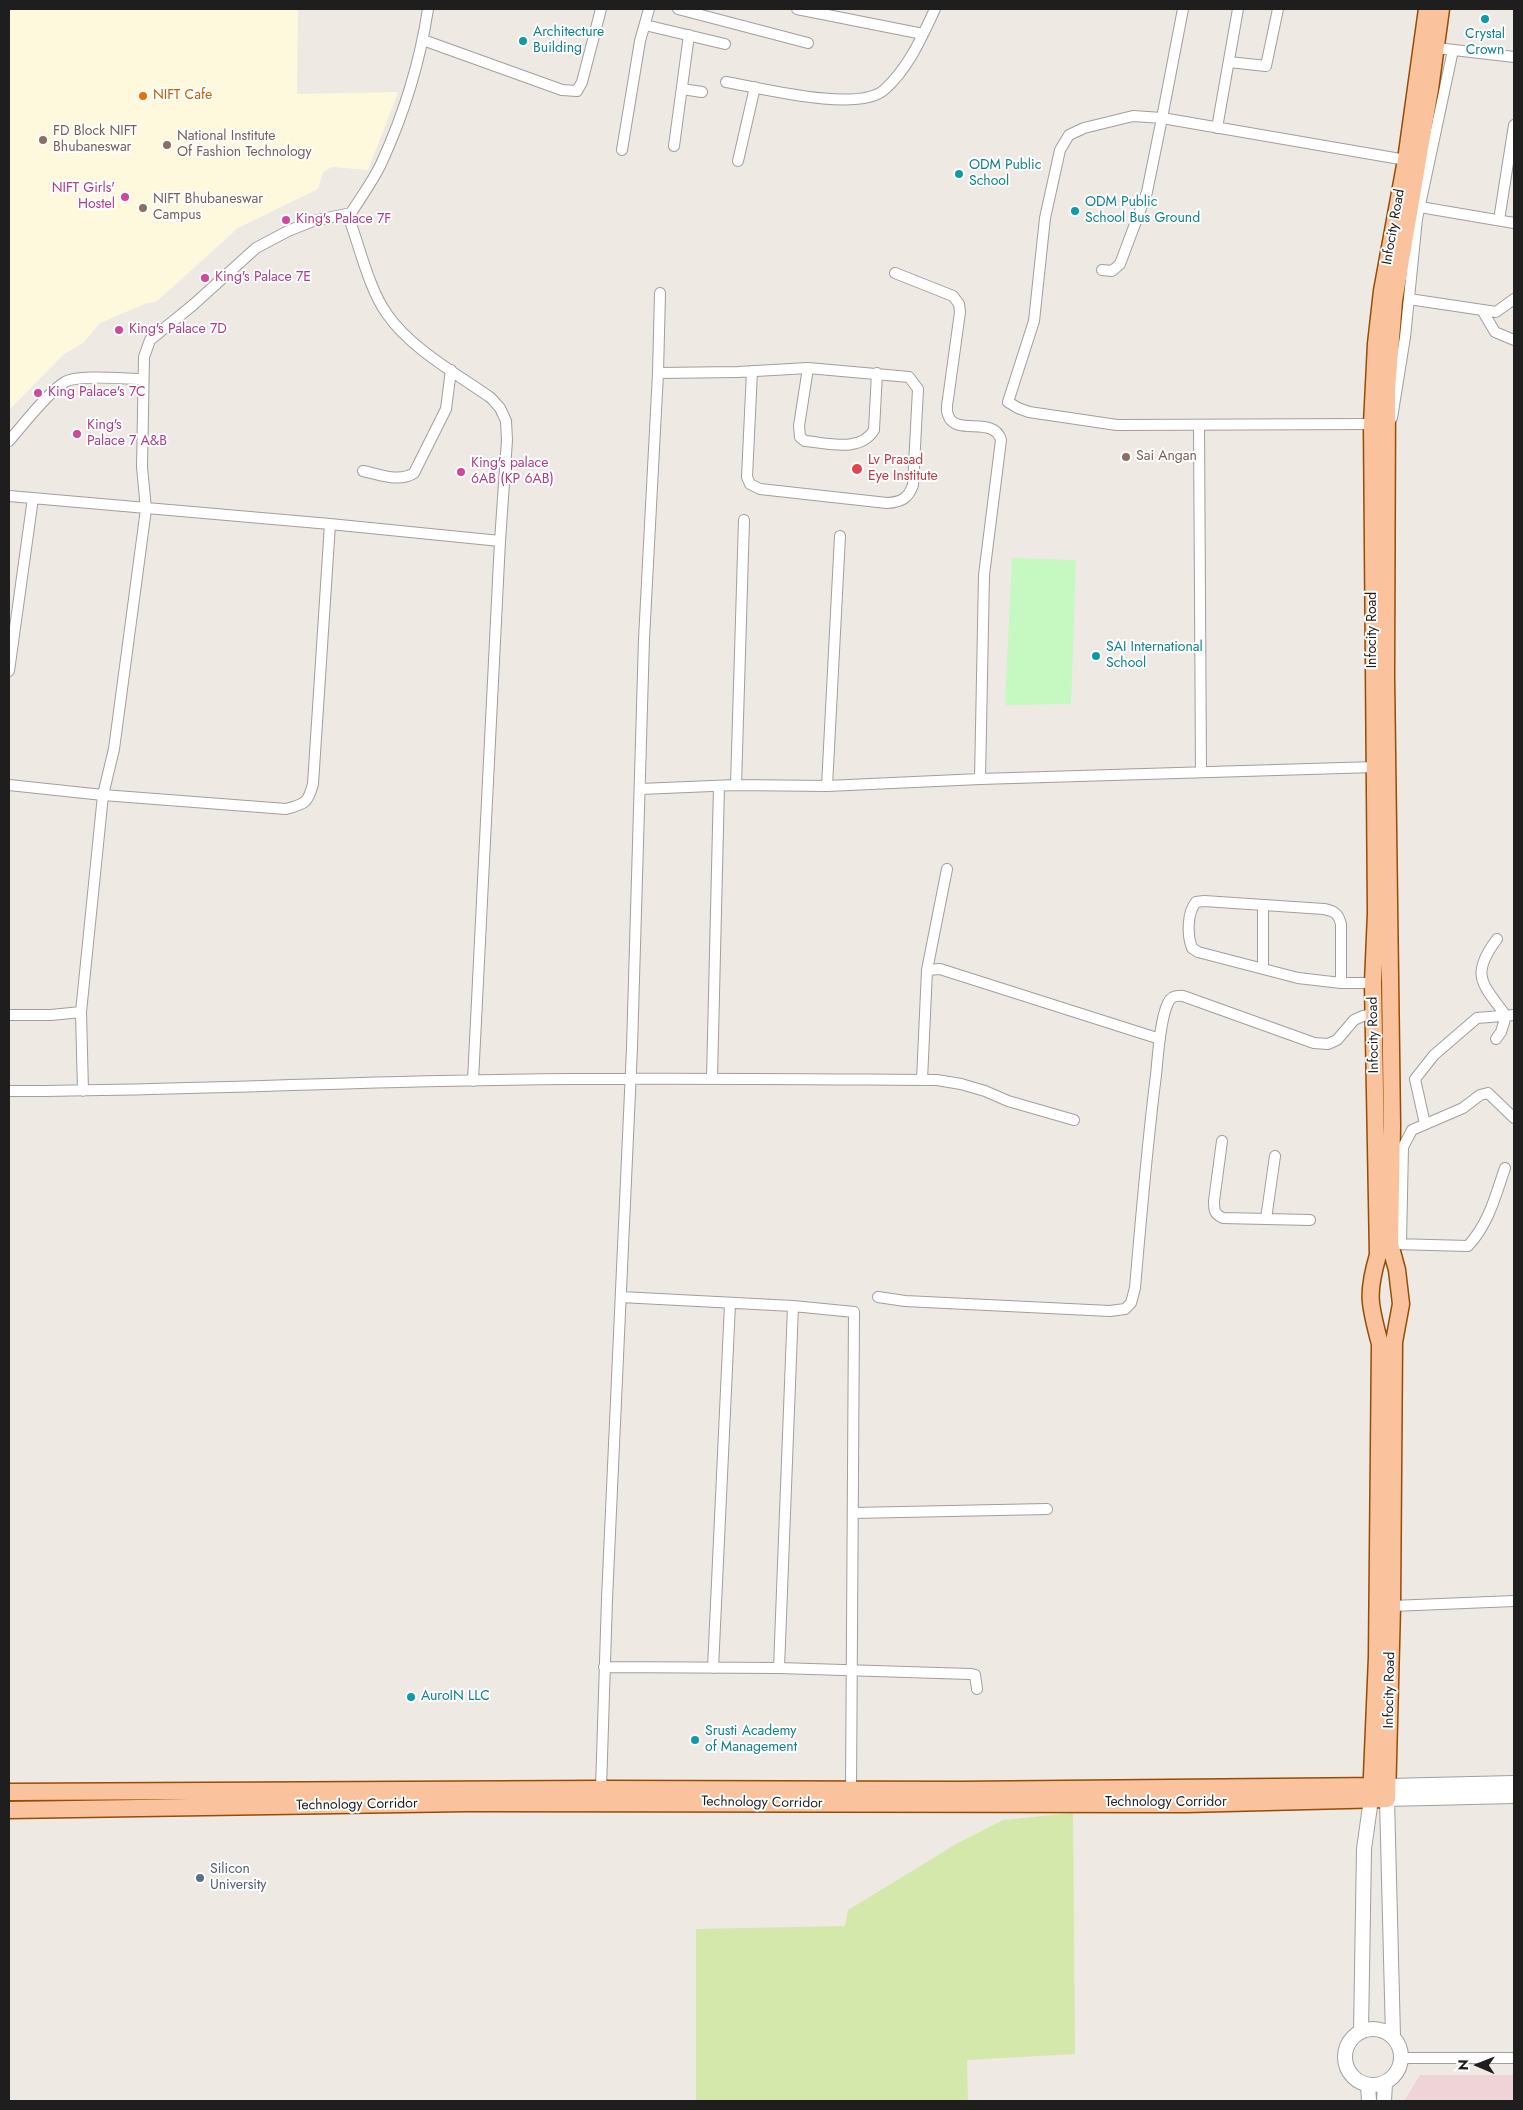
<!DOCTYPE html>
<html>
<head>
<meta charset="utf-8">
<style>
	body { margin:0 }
	#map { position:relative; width:1523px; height:2110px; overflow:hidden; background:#efe9e4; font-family:Jost,sans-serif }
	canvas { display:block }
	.frame { position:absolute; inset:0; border:10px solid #1e1e1e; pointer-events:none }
	.north { position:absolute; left:1453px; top:2040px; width:50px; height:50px; -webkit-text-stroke:4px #fff; paint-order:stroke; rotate:271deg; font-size:14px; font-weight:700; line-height:20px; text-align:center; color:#1e1e1e }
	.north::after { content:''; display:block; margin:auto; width:18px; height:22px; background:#1e1e1e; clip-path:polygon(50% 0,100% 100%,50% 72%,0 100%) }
</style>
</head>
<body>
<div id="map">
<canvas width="1523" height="2110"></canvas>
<div class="frame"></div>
<div class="north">N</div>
</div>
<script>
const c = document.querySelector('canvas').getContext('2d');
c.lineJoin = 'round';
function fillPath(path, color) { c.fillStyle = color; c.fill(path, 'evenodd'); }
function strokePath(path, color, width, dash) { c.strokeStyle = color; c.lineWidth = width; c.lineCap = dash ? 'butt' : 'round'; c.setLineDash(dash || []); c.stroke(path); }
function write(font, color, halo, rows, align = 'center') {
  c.font = font + ' Jost,sans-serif'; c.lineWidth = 4; c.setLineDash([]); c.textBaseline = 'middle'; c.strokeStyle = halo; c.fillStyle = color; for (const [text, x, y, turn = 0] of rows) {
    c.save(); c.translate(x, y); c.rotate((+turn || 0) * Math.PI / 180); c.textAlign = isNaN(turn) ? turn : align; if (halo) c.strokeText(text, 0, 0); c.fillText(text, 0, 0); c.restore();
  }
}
fillPath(new Path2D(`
	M1420 2075H1514V2101H1404Z`), '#efd3d7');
fillPath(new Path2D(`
	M9 9H298L297 94 398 92 368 170 332 167 323 172 318 189 238 228 156 302 147 303 100 323 83 343 64 354 9 410Z`), '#fef9dd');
fillPath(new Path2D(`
	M1073 1813 1075 2054 967 2060 968 2101H696V1929L845 1926 848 1910 958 1843 1003 1820Z`), '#d3e8aa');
fillPath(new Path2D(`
	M1012 558 1076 560 1071 704 1005 705Z`), '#c6f8c1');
const minor = new Path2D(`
	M428 9C420 62 404 114 381 164 373 181 361 197 351 213L350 221C360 249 370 291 387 314 410 348 457 374 491 398L500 408 506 421 507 440 500 541 473 1081
	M678 9 808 43
	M797 9 923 34
	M1183 9 1162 118 1406 160
	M645 25 725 44
	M423 40 562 90 577 91 582 82 601 9
	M1437 48 1514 57
	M1229 62 1266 66 1278 9
	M726 82C761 88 857 113 884 90 908 69 922 37 935 9
	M682 89 702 92
	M1217 128 1238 9
	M674 146 689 35
	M622 150 640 41 649 9
	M738 161 755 87
	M1420 207 1514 223
	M1499 220 1514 125
	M1102 270 1112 271 1120 264 1147 192 1162 118 1133 116 1084 128 1069 135 1060 150 1045 218 1034 321 1008 402 1018 408 1029 412 1117 425 1372 424
	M895 273 953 296 959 304 960 312 948 399C947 404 946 410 948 415 955 437 994 415 1001 440L984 575 980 779
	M1409 299 1496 312 1514 299
	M1482 310 1495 332 1514 340
	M808 368 799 426 800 437 805 441C828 443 860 453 874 430L877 373
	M658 373 738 372 808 368 909 377 918 389 913 485C908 499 901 502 887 503L760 489 750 484 747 477 752 371
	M1392 418 1405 337 1417 219 1453 50
	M1199 425 1201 772
	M9 441C23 425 48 392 65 382 78 374 126 379 143 379
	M363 471C379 474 399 483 414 473L446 409 451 370
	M9 496 330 524 500 541
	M9 671 33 498
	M9 785 103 795 286 809C305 804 308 803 313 784L330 524
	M736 785 744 520
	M827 786 840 536
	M640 789 736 785 827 786 980 779 1375 767
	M1263 968V905
	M927 970 947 869
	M1341 983V924C1338 913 1334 911 1324 909L1204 901 1196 902C1187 913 1187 935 1192 948L1198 952 1298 978 1341 983H1373
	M81 1012 83 1091
	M9 1015H51L81 1012 103 795 114 749 146 509 142 467 144 357 150 340 193 305 256 248 288 231 313 221 351 213
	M1496 1039 1501 1032 1506 1016C1483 984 1469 976 1497 939
	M712 1078 719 786
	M922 1080 927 970 940 969 1160 1039
	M9 1091C139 1091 270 1085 400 1082 579 1077 758 1079 937 1080L961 1084 985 1091 1008 1101 1074 1120
	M1425 1124 1415 1079 1434 1055 1477 1018 1514 1015
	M1222 1141 1214 1201C1214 1210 1214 1214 1223 1218L1310 1220
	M1266 1219 1275 1156
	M1401 1243 1403 1147 1412 1130 1463 1108 1480 1095 1488 1093 1514 1118
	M1394 1244 1468 1246C1489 1223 1495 1197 1505 1168
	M621 1297 793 1306 854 1312 851 1790
	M878 1297 905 1301 1110 1311 1125 1309 1131 1303 1135 1288C1141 1217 1147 1146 1156 1075 1158 1056 1160 1019 1168 1003 1171 996 1176 995 1183 996L1314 1043 1328 1044 1337 1040 1354 1020 1363 1016 1374 1014
	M853 1513 1047 1509
	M1392 1606 1514 1601
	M604 1667 779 1668 970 1674 975 1675 977 1689
	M713 1668 730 1304
	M779 1668 793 1306
	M601 1789 607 1599 632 1048 644 639 658 373 660 293
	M1402 2058H1514`);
const tertiary = new Path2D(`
	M1388 1786 1514 1783
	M1345 2057a28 28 0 1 1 56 0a28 28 0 1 1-56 0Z
	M1361 2032 1364 1849 1371 1799
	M1393 2037 1387 1799 1514 1796
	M1368 2085 1369 2101
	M1384 2101 1385 2083`);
const primary = new Path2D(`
	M9 1792 601 1789 960 1790 1381 1786
	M1371 1799 1377 1657 1380 1344C1370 1305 1366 1296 1378 1255L1373 983 1376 913 1372 424 1376 344 1382 291 1406 160 1427 9
	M9 1810 467 1803 1186 1804 1387 1799 1392 1606 1394 1342 1401 1304 1397 1270 1390 1244 1392 1126 1386 677 1387 389 1394 301 1430 89 1441 9`);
strokePath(minor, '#9f9f9f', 12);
strokePath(tertiary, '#9f9f9f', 16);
strokePath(primary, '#954c03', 19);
strokePath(minor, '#fff', 10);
strokePath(tertiary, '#fff', 14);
strokePath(primary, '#fac39e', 16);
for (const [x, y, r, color] of [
	[1485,19,5,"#0f9aa8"],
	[523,41,5,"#0f9aa8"],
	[143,96,5,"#e8710a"],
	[43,140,5,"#8d6e63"],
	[167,145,5,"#8d6e63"],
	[959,174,5,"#0f9aa8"],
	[125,197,5,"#d1479c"],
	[143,208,5,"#8d6e63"],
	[1075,211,5,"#0f9aa8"],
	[286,220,5,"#d1479c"],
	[205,278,5,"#d1479c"],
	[119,330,5,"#d1479c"],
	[38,393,5,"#d1479c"],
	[77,434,5,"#d1479c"],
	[1126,457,5,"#8d6e63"],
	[857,469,6,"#e0444e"],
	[461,472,5,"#d1479c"],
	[1096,656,5,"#0f9aa8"],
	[411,1697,5,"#0f9aa8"],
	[695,1740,5,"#0f9aa8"],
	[200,1878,5,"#5c6f8a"]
]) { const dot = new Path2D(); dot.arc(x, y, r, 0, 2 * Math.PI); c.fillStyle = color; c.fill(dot); strokePath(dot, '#fff', 2); }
write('14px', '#0d838f', '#fff', [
	["Architecture",533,33],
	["Building",533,49],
	["Crystal",1485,35,"center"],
	["Crown",1485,51,"center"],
	["ODM Public",969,166],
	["School",969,182],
	["ODM Public",1085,203],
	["School Bus Ground",1085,219],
	["SAI International",1106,648],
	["School",1106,664],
	["AuroIN LLC",421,1697],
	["Srusti Academy",705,1732],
	["of Management",705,1748]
], 'left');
write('14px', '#c56008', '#fff', [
	["NIFT Cafe",153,96]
], 'left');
write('14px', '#785e54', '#fff', [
	["FD Block NIFT",53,132],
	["Bhubaneswar",53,148],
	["National Institute",177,137],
	["Of Fashion Technology",177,153],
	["NIFT Bhubaneswar",153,200],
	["Campus",153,216],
	["Sai Angan",1136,457]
], 'left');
write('14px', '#b23c85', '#fff', [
	["NIFT Girls'",115,189,"right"],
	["Hostel",115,205,"right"],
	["King's Palace 7F",296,220],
	["King's Palace 7E",215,278],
	["King's Palace 7D",129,330],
	["King Palace's 7C",48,393],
	["King's",87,426],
	["Palace 7 A&B",87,442],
	["King's palace",471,464],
	["6AB (KP 6AB)",471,480]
], 'left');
write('14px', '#1e1e1e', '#fff', [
	["Infocity Road",1394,227,-80],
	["Infocity Road",1373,630,-90],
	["Infocity Road",1374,1035,-91],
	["Infocity Road",1390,1690,-89],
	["Technology Corridor",762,1803,1],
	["Technology Corridor",1166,1803],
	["Technology Corridor",357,1805,-1]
]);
write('14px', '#be3a42', '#fff', [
	["Lv Prasad",868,461],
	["Eye Institute",868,477]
], 'left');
write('14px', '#4e5e75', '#fff', [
	["Silicon",210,1870],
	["University",210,1886]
], 'left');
</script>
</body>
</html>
